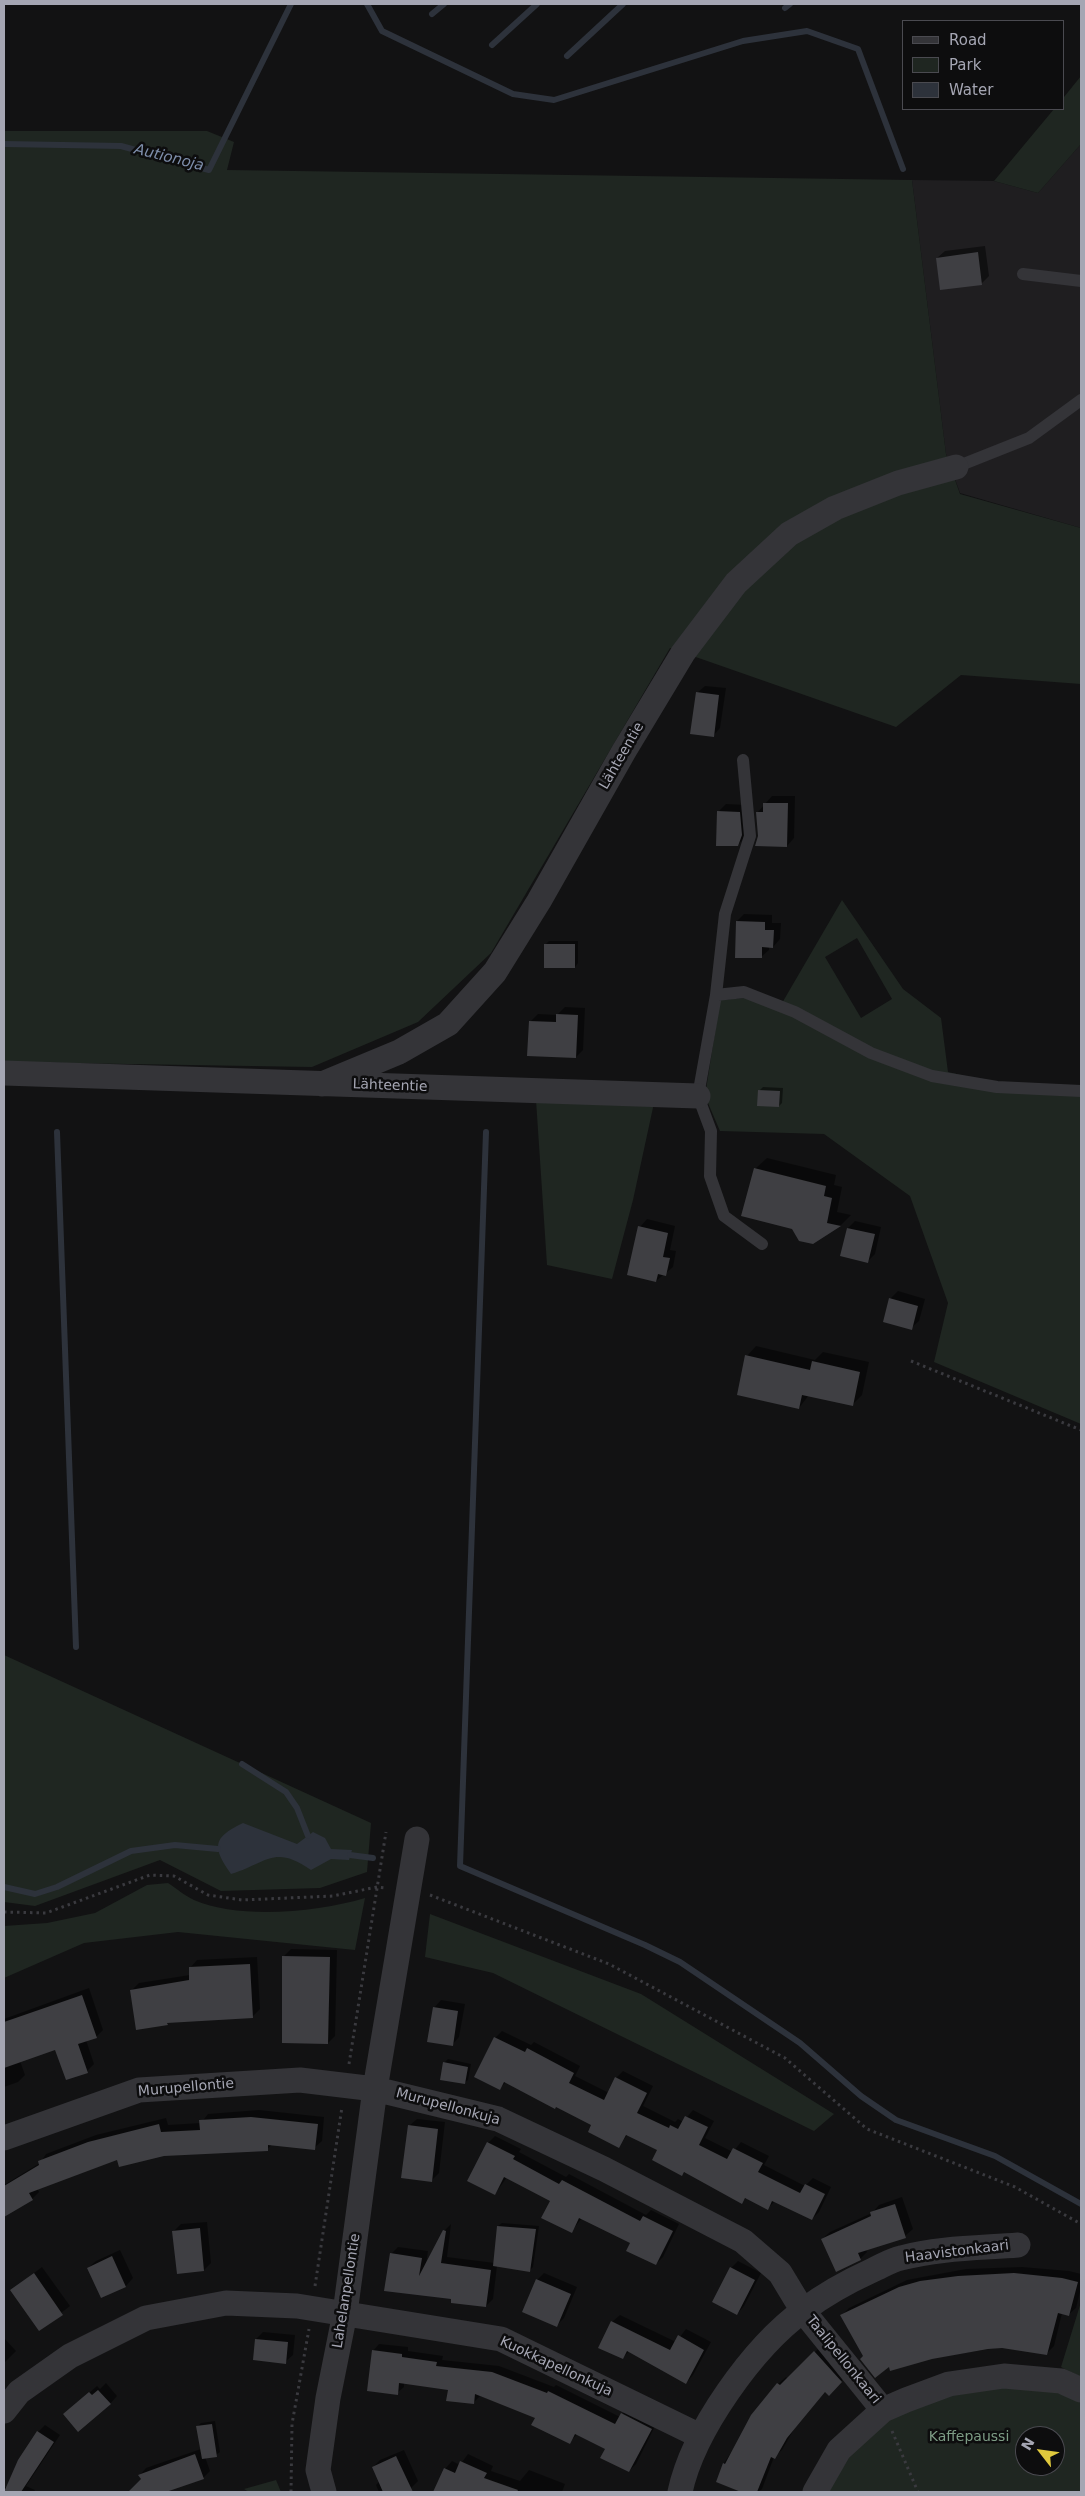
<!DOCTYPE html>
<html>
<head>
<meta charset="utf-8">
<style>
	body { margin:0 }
	#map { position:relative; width:1085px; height:2496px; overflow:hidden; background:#121213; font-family:"DejaVu Sans",sans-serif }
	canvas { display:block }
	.frame { position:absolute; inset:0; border:5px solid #a5a6b3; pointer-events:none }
	.legend { position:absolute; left:902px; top:20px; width:162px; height:90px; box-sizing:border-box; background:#0d0d0e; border:1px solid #4a4a50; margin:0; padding:6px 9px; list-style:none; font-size:15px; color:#a5a6b3 }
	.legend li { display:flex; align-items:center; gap:10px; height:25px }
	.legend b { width:25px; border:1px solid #4a4a50 }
	.north { position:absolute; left:1015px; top:2426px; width:50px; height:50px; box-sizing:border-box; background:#0d0d0e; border:1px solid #4a4a50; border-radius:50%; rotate:300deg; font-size:14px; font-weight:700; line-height:20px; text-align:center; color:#a5a6b3 }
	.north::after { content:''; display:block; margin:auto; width:18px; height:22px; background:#e0c93d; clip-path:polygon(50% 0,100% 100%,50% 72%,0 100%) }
</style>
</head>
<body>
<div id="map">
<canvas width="1085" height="2496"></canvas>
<div class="frame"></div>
<ul class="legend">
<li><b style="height:6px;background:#343438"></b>Road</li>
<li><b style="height:14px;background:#1f2621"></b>Park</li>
<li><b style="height:14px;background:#2d323b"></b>Water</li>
</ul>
<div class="north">N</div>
</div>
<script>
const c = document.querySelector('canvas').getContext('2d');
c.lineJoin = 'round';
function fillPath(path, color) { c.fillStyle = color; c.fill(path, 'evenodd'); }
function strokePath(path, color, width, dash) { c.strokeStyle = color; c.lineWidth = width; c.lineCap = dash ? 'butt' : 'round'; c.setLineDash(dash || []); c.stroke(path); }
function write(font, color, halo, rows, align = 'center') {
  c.font = font + ' "DejaVu Sans",sans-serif'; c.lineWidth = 5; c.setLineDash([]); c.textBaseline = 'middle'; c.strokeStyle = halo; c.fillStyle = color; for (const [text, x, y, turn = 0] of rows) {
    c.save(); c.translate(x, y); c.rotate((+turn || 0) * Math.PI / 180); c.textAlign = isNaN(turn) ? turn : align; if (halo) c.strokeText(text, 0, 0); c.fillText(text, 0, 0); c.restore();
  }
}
fillPath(new Path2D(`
	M1081 144V528L960 493 946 454 912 180 994 181 1038 193Z`), '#1f1e20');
fillPath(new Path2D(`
	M1081 76V144L1038 193 994 181 1054 109H1064V97Z
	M4 131H207L234 142 227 170 912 180 946 454 960 494 1081 528V684L961 675 896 727 670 648 491 953 418 1022 312 1067 4 1062Z
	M842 900 903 989 941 1018 948 1072 996 1083 1081 1087V1424L934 1362 948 1303 910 1196 824 1134 720 1131 705 1096 720 1000 745 998 778 1010ZM857 938 892 999 861 1018 825 957Z
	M536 1100 654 1103 633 1200 612 1279 547 1265Z
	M4 1655 371 1823 367 1872 320 1888 221 1891 160 1860 35 1906 4 1902Z
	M168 1883C176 1888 185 1896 194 1900 240 1920 318 1912 365 1898L355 1950 178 1932 84 1943 4 1978V1926L47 1923 95 1913 147 1885Z
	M430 1914 641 1994 834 2114 814 2131 493 1973 425 1957Z
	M1081 2302V2377L1061 2367Z
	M949 2384 1081 2390V2492H815L839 2450ZM1025 2436H1055V2466H1025Z
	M276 2480 281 2492H249L244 2489Z`), '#1f2621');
fillPath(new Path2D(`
	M243 1823 297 1844 313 1832 325 1838 331 1849 352 1850 349 1860 331 1859 311 1870C274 1844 267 1863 231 1874 213 1848 211 1838 243 1823Z`), '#2d323b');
fillPath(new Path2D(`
	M985 246 989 276 982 283 937 258 945 251Z
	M705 686 726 688 720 728 713 736 697 693Z
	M772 796H795L794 838 787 846 759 836 757 813Z
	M726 804 747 805 745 837 738 845 718 812Z
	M744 914 772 915V923H781L780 939 773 947 769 946V950L761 957 737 921Z
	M549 941H578V963L575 967 545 945Z
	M565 1007 585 1008 583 1050 576 1057 530 1022 538 1014 557 1015Z
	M763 1087 783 1088 782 1103 779 1106 759 1091Z
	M767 1158 836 1175 834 1185 842 1187 837 1212 851 1215 841 1225 813 1243 755 1169Z
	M647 1219 675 1226 670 1250 676 1251 673 1267 656 1281 640 1227Z
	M855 1221 881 1227 875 1254 868 1261 842 1255 848 1228Z
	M898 1291 925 1299 919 1321 911 1328 890 1299Z
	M756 1346 815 1360 823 1352 869 1362 862 1395 852 1405 809 1395 799 1408 747 1356Z
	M291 1949 337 1950 335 2036 328 2043 284 1956Z
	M257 1957 260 2009 252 2017 169 2021 167 2024 131 1991 139 1983 190 1975V1968L197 1960Z
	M89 1988 103 2030 96 2037 86 2040 94 2064 87 2071 56 2049 20 2061 25 2075 18 2082 4 2087V2019Z
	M441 2000 465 2004 459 2037 452 2045 434 2008Z
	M502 2031 531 2045 534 2042 580 2066 575 2076 609 2093 616 2078 623 2071 653 2086 643 2106 675 2122 678 2119 683 2122 693 2110 714 2121 705 2138 733 2152 741 2142 769 2156 764 2165 805 2186 813 2178 831 2187 819 2212 812 2219 774 2202 768 2208 746 2198 742 2202 686 2171 682 2175 659 2150 628 2134 619 2146 593 2124 506 2082 500 2088 495 2038Z
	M448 2059 471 2064 468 2080 464 2083 444 2063Z
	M259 2110 324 2117 322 2141 314 2148 273 2144 267 2149 117 2158 37 2188 39 2192 32 2199 4 2216V2185L40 2163 46 2154 96 2135 166 2118 168 2125 201 2123 208 2114Z
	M417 2119 445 2122 439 2173 431 2181 409 2126Z
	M495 2136 521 2149 519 2152 566 2177 569 2174 646 2215 651 2210 679 2224 663 2257 656 2264 632 2242 582 2218 571 2232 552 2201 507 2177 495 2194 488 2143Z
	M902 2197 913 2229 905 2236 866 2249 867 2252 860 2259 822 2239 830 2232 872 2213 879 2205Z
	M207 2222 211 2263 204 2270 173 2232 181 2224Z
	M502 2223 539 2226 533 2267 529 2271 497 2266 493 2299 486 2306 452 2298 386 2290 391 2254 398 2247 428 2251 426 2265 444 2231 451 2224 447 2257 495 2263 498 2226Z
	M120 2250 133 2278 126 2286 102 2297 88 2268 96 2261Z
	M738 2261 761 2273 744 2306 737 2314 731 2268Z
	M42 2267 70 2306 39 2330 12 2290Z
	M1022 2267 1069 2271 1081 2274V2288L1076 2308 1068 2315 1062 2313 1054 2346 1046 2354 1002 2347 889 2365 865 2356 842 2315 849 2308 907 2280 966 2269Z
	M544 2273 577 2287 564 2318 557 2325 537 2280Z
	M620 2315 676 2342 686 2329 711 2342 693 2375 686 2383 629 2351 623 2358 612 2322Z
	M263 2332 295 2335 293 2355 285 2362 256 2339Z
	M4 2338 16 2351 4 2363Z
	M379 2344 408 2347V2351L443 2356 442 2360 499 2366 554 2387 556 2385 620 2417 628 2408 657 2422 636 2464 629 2471 606 2449 578 2433 570 2442 537 2417 480 2396 474 2402 449 2389 404 2383V2387L397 2393 373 2351Z
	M822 2345 848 2374 829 2394 825 2391 794 2429 782 2450 774 2457 762 2489 758 2492H745L717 2482 724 2463 778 2384 786 2377 788 2379Z
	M106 2383 117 2396 110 2404 65 2414 97 2386 100 2389Z
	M215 2421 220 2452 216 2455 205 2457 210 2471 203 2478 162 2492H131L143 2479 140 2475 146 2468 201 2449 197 2427 201 2423Z
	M45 2425 60 2435 26 2486 35 2490 34 2492H4V2487H7L38 2432Z
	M404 2450 418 2481 411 2488 401 2492H379L376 2485 380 2481 373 2467 380 2460Z
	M468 2454 493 2466 491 2471 520 2481 529 2470 565 2484 562 2492H434L445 2469 452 2461 460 2465Z`), '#0007');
strokePath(new Path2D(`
	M367 4 382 31 513 94 554 100 743 41 807 31 858 49 903 169
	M785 8 790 4
	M432 14 444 4
	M492 45 537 4
	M567 56 623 4
	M4 144 121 146 209 170 291 4
	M57 1132 76 1647
	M486 1132 460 1866 645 1945 680 1962 800 2043 861 2096 896 2120 995 2156 1081 2204
	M242 1764 286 1792 297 1808 308 1836
	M350 1855 373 1858
	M4 1887 35 1894 57 1887 131 1851 175 1845 218 1849`), '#2d323b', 6);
fillPath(new Path2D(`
	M978 252 982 285 940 290 936 258Z
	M696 692 719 695 714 737 690 734Z
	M763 803H788L787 847 755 846 758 836 756 812H763Z
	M717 811 740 812 742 835 738 846H716Z
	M736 921 765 922V930H774L773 948 762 947V958H735Z
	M544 944H575V968H544Z
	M556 1014 578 1015 576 1058 527 1056 529 1021 556 1022Z
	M758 1090 780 1091 779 1107 757 1106Z
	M754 1168 826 1186 824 1196 832 1198 827 1223 841 1226 813 1244 799 1241 792 1229 741 1216Z
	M638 1226 668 1233 663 1257 670 1258 666 1276 658 1274 656 1282 627 1275Z
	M847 1228 875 1234 868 1263 840 1256Z
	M889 1298 918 1306 912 1330 883 1322Z
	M745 1355 810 1370 812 1361 860 1372 853 1406 802 1395 799 1409 737 1395Z
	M282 1956 330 1957 328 2044 282 2043Z
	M250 1964 253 2018 167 2023 168 2025 136 2030 130 1990 189 1980V1967Z
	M82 1995 97 2038 78 2044 88 2073 66 2080 55 2050 4 2068V2022Z
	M433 2007 458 2011 453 2046 427 2042Z
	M494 2037 525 2052 527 2048 574 2073 569 2083 604 2100 615 2077 647 2093 637 2113 669 2128 670 2125 678 2129 685 2116 708 2127 699 2145 727 2159 733 2148 763 2163 758 2172 800 2193 805 2184 825 2194 812 2220 772 2201 768 2210 745 2198 742 2204 684 2172 682 2176 652 2160 657 2150 626 2135 619 2148 588 2132 591 2125 556 2107 555 2109 504 2082 500 2090 474 2077Z
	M443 2062 468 2067 465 2084 440 2080Z
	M251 2117 318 2124 315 2150 268 2145V2151L164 2156 119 2167 117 2160 29 2193 33 2200 4 2217V2186L39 2165 38 2161 88 2142 159 2124 161 2132 200 2130 199 2120Z
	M408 2125 438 2129 432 2182 401 2178Z
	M487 2142 515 2156 513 2159 559 2184 562 2180 640 2221 643 2216 673 2231 656 2265 626 2251 630 2243 579 2218 572 2233 541 2218 550 2201 504 2177 495 2195 467 2181Z
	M895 2204 906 2238 858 2253 861 2260 836 2272 821 2239 871 2216 870 2212Z
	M497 2226 536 2229 530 2272 493 2266Z
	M200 2228 204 2271 177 2274 172 2231Z
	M443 2230 446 2231 441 2263 491 2270 486 2307 451 2303V2299L384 2291 390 2253 422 2258 419 2276Z
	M112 2256 126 2287 101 2298 87 2268Z
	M730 2267 755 2280 737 2315 712 2302Z
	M34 2273 63 2315 39 2331 10 2290Z
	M1014 2273 1062 2278 1078 2282 1069 2316 1058 2313 1047 2355 1002 2348 988 2349 932 2359 890 2371 889 2367 875 2378 860 2359 863 2356 840 2315 899 2287 920 2281 958 2276Z
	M536 2279 571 2294 557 2327 522 2312Z
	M611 2321 670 2350 678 2335 704 2350 686 2384 627 2351 623 2359 598 2348Z
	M255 2339 288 2342 286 2364 253 2360Z
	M372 2350 402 2354V2357L437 2362 436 2366 492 2372 547 2393 548 2391 615 2424 621 2413 652 2429 629 2472 600 2458 605 2449 575 2434 570 2444 531 2425 535 2418 475 2394 474 2404 446 2401 448 2390 399 2383 398 2395 367 2391Z
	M814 2351 842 2382 829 2396 825 2392 787 2438 775 2459 771 2457 757 2492H741L716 2482 723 2463 725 2464 751 2415 777 2383 780 2385Z
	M98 2390 111 2404 78 2432 63 2414 89 2392 92 2395Z
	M212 2424 217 2457 202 2459 196 2426Z
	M37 2431 54 2442 21 2492H4L18 2460Z
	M195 2454 204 2479 166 2492H128L141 2479 138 2475Z
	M396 2456 413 2492H383L372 2467Z
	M460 2461 487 2473 484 2478 518 2490 517 2492H433L444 2468 455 2473Z`), '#3f3f43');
strokePath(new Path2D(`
	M911 1361 1081 1430
	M430 1895 609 1964 785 2058 867 2129 1015 2187 1081 2224
	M4 1912 46 1913 150 1875 174 1876 208 1895 242 1900 333 1896 377 1887 387 1888
	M349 2064 386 1832
	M315 2286 342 2107
	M892 2431 918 2492
	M291 2492 292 2424 309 2329`), '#3a3a3f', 3, [2.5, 4]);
strokePath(new Path2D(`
	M1023 274 1081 281
	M956 467 1029 438 1081 400
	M716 995 725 914 750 836 743 760
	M762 1244 724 1216 710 1176 711 1131 698 1096 716 995 744 992 795 1012 871 1053 932 1076 997 1087 1081 1091`), '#343438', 12);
strokePath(new Path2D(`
	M4 1073 698 1096
	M322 1084 399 1052 448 1024 495 972 539 901 624 751 683 653 736 583 789 534 835 508 898 483 956 467
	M417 1839 375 2089 498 2119 604 2169 743 2241 780 2273 803 2311 883 2410
	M4 2138 139 2090 300 2080 375 2089 345 2313 328 2398 318 2470 324 2492
	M4 2411 19 2392 70 2356 146 2318 226 2303 297 2306 501 2339 700 2436
	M680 2492C693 2431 753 2347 804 2310 825 2294 849 2281 873 2270 882 2266 891 2260 901 2258 938 2248 980 2248 1018 2245
	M815 2492 839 2450 883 2410 906 2400 949 2384 1004 2376 1061 2381 1081 2390`), '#343438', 25);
write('14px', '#a5a6b3', '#0d0d0e', [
	["Lähteentie",622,756,-60],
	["Lähteentie",390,1086,2],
	["Murupellontie",186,2088,-5],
	["Murupellonkuja",448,2107,15],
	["Haavistonkaari",957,2252,-7],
	["Lahelanpellontie",347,2291,-81],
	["Taalipellonkaari",843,2360,51],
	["Kuokkapellonkuja",556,2367,25]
]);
write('14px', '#7d9c85', '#0d0d0e', [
	["Kaffepaussi",969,2437]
]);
write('italic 15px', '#7e8eab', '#0d0d0e', [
	["Autionoja",169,158,14]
]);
</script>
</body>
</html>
